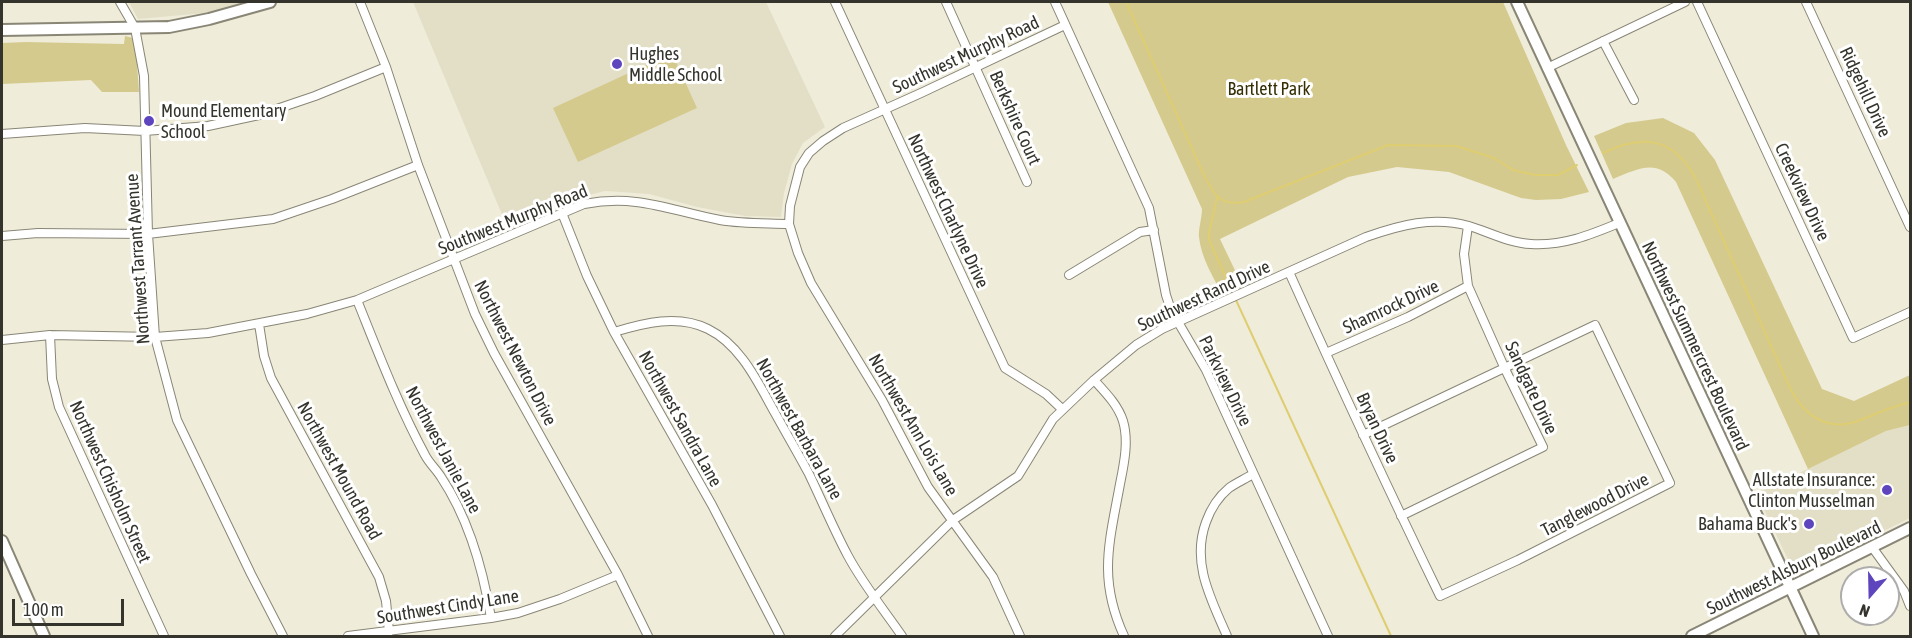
<!DOCTYPE html>
<html>
<head>
<meta charset="utf-8">
<style>
	body { margin:0 }
	#map { position:relative; width:1912px; height:638px; overflow:hidden; background:#efecda; font-family:"Asap Condensed",sans-serif }
	canvas { display:block }
	.frame { position:absolute; inset:0; border:3px solid #34332c; pointer-events:none }
	.north { position:absolute; left:1840px; top:566px; width:60px; height:60px; box-sizing:border-box; background:#fff; border:2px solid #aeadab; border-radius:50%; rotate:200deg; font-size:16px; font-weight:700; line-height:24px; text-align:center; color:#34332c }
	.north::after { content:''; display:block; margin:auto; width:21px; height:27px; background:#5e45bd; clip-path:polygon(50% 0,100% 100%,50% 72%,0 100%) }
	.scale { position:absolute; left:12px; top:599px; width:112px; height:27px; box-sizing:border-box; border:3px solid #34332c; border-top:0; padding-left:8px; font-size:18px; line-height:21px; white-space:nowrap; color:#34332c; -webkit-text-stroke:4px #fff; paint-order:stroke }
</style>
</head>
<body>
<div id="map">
<canvas width="1912" height="638"></canvas>
<div class="frame"></div>
<div class="north">N</div>
<div class="scale">100 m</div>
</div>
<script>
const c = document.querySelector('canvas').getContext('2d');
c.lineJoin = 'round';
function fillPath(path, color) { c.fillStyle = color; c.fill(path, 'evenodd'); }
function strokePath(path, color, width, dash) { c.strokeStyle = color; c.lineWidth = width; c.lineCap = dash ? 'butt' : 'round'; c.setLineDash(dash || []); c.stroke(path); }
function write(font, color, halo, rows, align = 'center') {
  c.font = font + ' "Asap Condensed",sans-serif'; c.lineWidth = 6; c.setLineDash([]); c.textBaseline = 'middle'; c.strokeStyle = halo; c.fillStyle = color; for (const [text, x, y, turn = 0] of rows) {
    c.save(); c.translate(x, y); c.rotate((+turn || 0) * Math.PI / 180); c.textAlign = isNaN(turn) ? turn : align; if (halo) c.strokeText(text, 0, 0); c.fillText(text, 0, 0); c.restore();
  }
}
fillPath(new Path2D(`
	M129 2H245L205 13 138 19Z
	M413 2H766L825 127 803 143 792 164 784 193 781 217 745 216 697 207 649 194 605 191 573 199 508 229Z
	M1910 425V518L1798 573 1794 572 1758 497 1760 492 1886 431Z`), '#e3dfc7');
fillPath(new Path2D(`
	M1108 2H1503L1566 145 1589 192 1561 199 1536 200 1521 198 1449 172 1397 167 1348 177 1220 239 1243 287 1223 296C1214 278 1201 258 1199 237 1198 231 1202 217 1202 209Z
	M125 36 133 38 139 63 137 64 139 92H102L91 80 2 84V43L26 42 124 44Z
	M672 53 697 108 578 162 553 108Z
	M1663 118 1694 133 1715 160 1822 389 1854 401 1910 375V425L1886 431 1808 469 1676 182C1656 158 1638 169 1613 179L1594 136 1626 123Z`), '#d5ca8d');
strokePath(new Path2D(`
	M1126 2 1203 173C1214 194 1218 206 1244 202L1388 145 1456 146 1494 158 1513 170 1535 175H1558L1577 165
	M1603 153C1643 134 1672 137 1695 177L1790 388C1802 412 1823 430 1851 423 1871 418 1890 405 1910 403
	M1217 198 1209 233V240L1233 293
	M1235 298 1391 636`), '#decd71', 2);
const street = new Path2D(`
	M120 2 135 28 144 76 148 234 155 337 177 420 251 574 283 636
	M360 2 386 67 418 165 475 314 494 353 618 575 648 636
	M835 2 1005 368 1046 394 1062 409
	M946 2 1027 182
	M1055 2 1149 208 1166 295 1171 310 1206 370 1328 636
	M1697 2 1853 338 1910 312
	M1806 2 1910 227
	M1603 41 1634 100
	M1547 68 1685 2
	M2 134 85 128 145 131 208 126 259 115 315 96 386 67
	M562 213 587 276 614 332 712 505 780 636
	M2 236 38 233 148 234 273 219 332 199 418 165
	M1289 272C1338 381 1388 489 1440 596L1518 560 1670 483 1595 325 1363 435
	M1069 275 1140 232 1154 230
	M357 300C378 352 398 405 425 455 429 463 436 469 441 477 469 519 483 569 491 618
	M259 324 264 356 271 378 379 577 386 601 389 632
	M614 332C644 323 678 314 708 329 741 345 758 383 775 413 786 433 798 453 809 474 822 501 834 530 848 556 863 584 884 610 902 636
	M50 335 52 379 59 407 164 636
	M2 340 50 335 155 337 208 333 307 314 357 300 584 204C638 194 668 210 720 220 743 224 766 223 789 224
	M1326 353 1408 317 1468 286
	M1094 380C1105 392 1118 405 1123 421 1129 441 1124 464 1120 484 1109 544 1098 579 1124 636
	M1401 516 1543 447 1505 369 1468 286 1464 254 1468 226
	M1872 547 1904 591 1910 606
	M348 636 491 618 518 613 560 599 618 575
	M835 636 953 520 1018 476 1053 419 1094 380 1136 345 1162 329 1366 237C1400 225 1433 216 1469 226 1489 232 1509 243 1531 244 1563 246 1590 235 1619 223
	M1020 636 993 577 928 487 882 400 811 283 798 253 789 224 790 206 800 167 809 153 823 141 843 128 921 93 1065 25
	M1227 636C1211 599 1191 563 1206 522 1211 508 1217 498 1229 488 1236 483 1245 479 1253 474`);
const secondary = new Path2D(`
	M1517 2 1813 636
	M2 30 169 27 209 19 270 2
	M2 541 44 636
	M1692 636 1910 528`);
strokePath(street, '#898676', 10);
strokePath(secondary, '#898676', 14);
strokePath(street, '#fff', 8);
strokePath(secondary, '#fff', 10);
for (const [x, y, r, color] of [
	[617,64,6,"#5e45bd"],
	[149,121,6,"#5e45bd"],
	[1887,490,6,"#5e45bd"],
	[1809,524,6,"#5e45bd"]
]) { const dot = new Path2D(); dot.arc(x, y, r, 0, 2 * Math.PI); c.fillStyle = color; c.fill(dot); strokePath(dot, '#fff', 2); }
write('18px', '#34332c', '#fff', [
	["Hughes",629,54],
	["Middle School",629,75],
	["Mound Elementary",161,111],
	["School",161,132],
	["Allstate Insurance:",1875,480,"right"],
	["Clinton Musselman",1875,501,"right"],
	["Bahama Buck's",1797,524,"right"]
], 'left');
write('18px', '#34332c', '#fff', [
	["Southwest Murphy Road",966,55,-25],
	["Ridgehill Drive",1865,92,65],
	["Berkshire Court",1015,118,66],
	["Creekview Drive",1802,192,65],
	["Northwest Charlyne Drive",948,211,65],
	["Southwest Murphy Road",513,220,-22],
	["Northwest Tarrant Avenue",138,259,-94],
	["Southwest Rand Drive",1204,296,-25],
	["Shamrock Drive",1391,307,-25],
	["Northwest Summercrest Boulevard",1695,346,65],
	["Northwest Newton Drive",515,353,63],
	["Parkview Drive",1225,381,64],
	["Sandgate Drive",1531,388,65],
	["Northwest Sandra Lane",680,419,61],
	["Northwest Ann Lois Lane",913,425,60],
	["Bryan Drive",1377,428,65],
	["Northwest Barbara Lane",799,429,61],
	["Northwest Janie Lane",443,450,62],
	["Northwest Mound Road",339,471,61],
	["Northwest Chisholm Street",110,482,66],
	["Tanglewood Drive",1595,505,-27],
	["Southwest Alsbury Boulevard",1794,568,-26],
	["Southwest Cindy Lane",448,607,-9]
]);
write('18px', '#362f05', '#fff', [
	["Bartlett Park",1269,89]
]);
</script>
</body>
</html>
